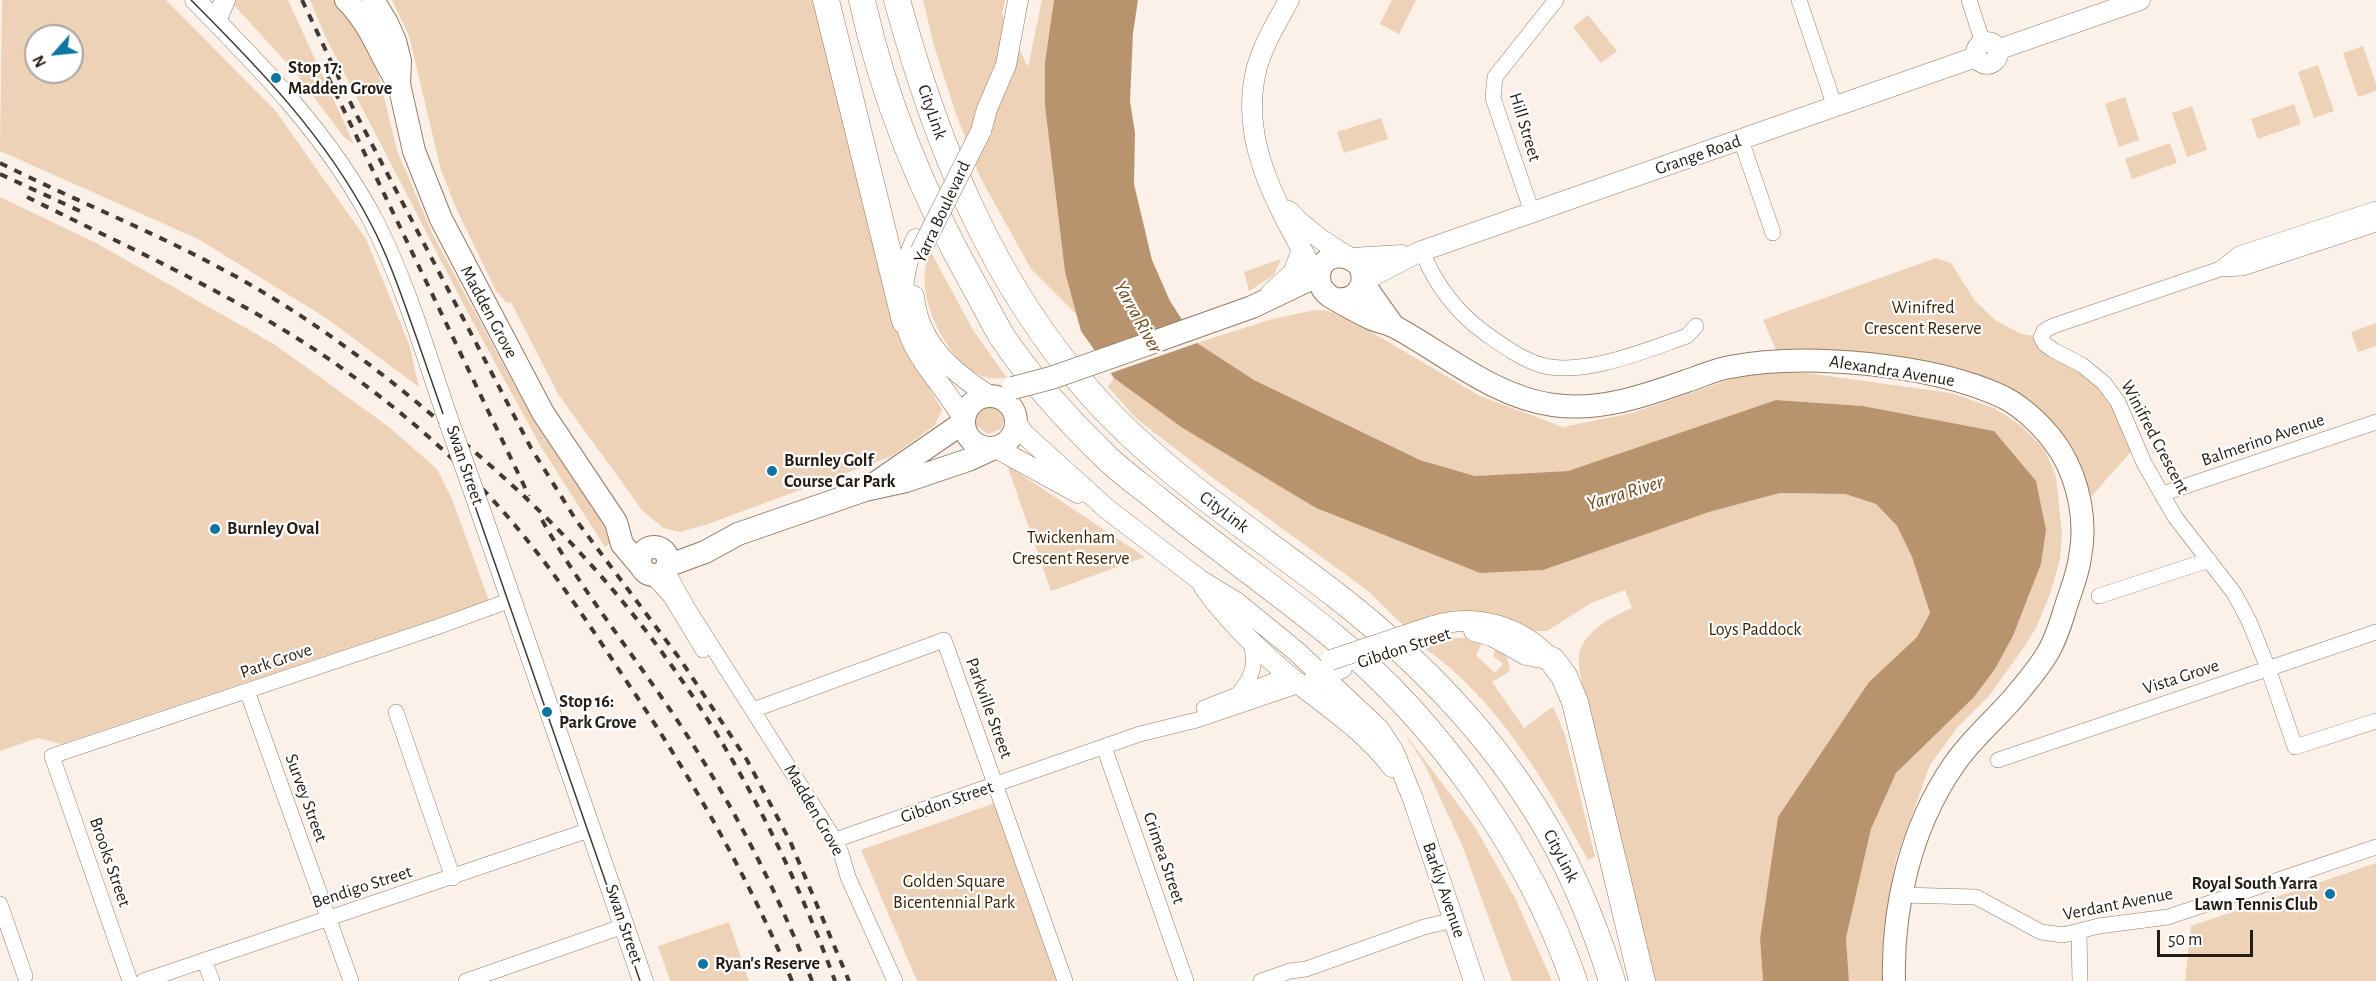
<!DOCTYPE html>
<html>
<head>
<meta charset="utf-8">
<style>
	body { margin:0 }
	#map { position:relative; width:2376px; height:981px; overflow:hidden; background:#fbf1e8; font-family:"Alegreya Sans",sans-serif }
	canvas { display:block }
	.north { position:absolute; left:24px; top:24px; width:60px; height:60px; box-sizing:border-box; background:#fff; border:2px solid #a8a5a1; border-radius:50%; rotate:243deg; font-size:16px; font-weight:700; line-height:24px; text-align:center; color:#251d14 }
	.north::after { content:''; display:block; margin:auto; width:21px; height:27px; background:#0e74a0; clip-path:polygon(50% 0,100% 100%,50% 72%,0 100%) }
	.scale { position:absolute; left:2157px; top:930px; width:96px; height:27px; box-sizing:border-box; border:3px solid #251d14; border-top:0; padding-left:8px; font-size:18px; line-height:21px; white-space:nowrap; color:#251d14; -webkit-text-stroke:4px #fff; paint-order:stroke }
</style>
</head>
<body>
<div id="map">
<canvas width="2376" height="981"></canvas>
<div class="north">N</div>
<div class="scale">50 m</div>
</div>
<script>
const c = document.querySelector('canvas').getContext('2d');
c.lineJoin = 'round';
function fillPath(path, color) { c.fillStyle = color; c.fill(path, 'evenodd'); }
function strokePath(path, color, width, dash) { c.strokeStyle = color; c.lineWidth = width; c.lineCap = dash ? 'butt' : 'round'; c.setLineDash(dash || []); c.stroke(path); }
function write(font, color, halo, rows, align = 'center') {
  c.font = font + ' "Alegreya Sans",sans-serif'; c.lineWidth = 4.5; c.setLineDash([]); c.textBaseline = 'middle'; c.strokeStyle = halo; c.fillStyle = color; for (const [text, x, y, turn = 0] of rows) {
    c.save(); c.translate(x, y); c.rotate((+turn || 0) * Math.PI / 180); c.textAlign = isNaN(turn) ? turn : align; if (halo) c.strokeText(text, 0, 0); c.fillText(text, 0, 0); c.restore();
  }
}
fillPath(new Path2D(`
	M2 0H166L275 110 366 239 409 344 419 387 326 318 198 239 0 151ZM36 36H72V72H36Z
	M235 0H288L354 144 344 137 295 72 232 3Z
	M310 0H336L374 56 397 150 433 235 536 425 614 540 605 547 541 447 468 313 326 38Z
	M392 0H816L902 342 942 410 934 426 892 456 708 524 680 532 663 528 642 510 558 394 511 302 507 303 496 291 456 208 441 170 409 36Z
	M923 0H1005L1002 14 1028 67 1042 0H1054L1045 62V106L1065 272 1077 315 1031 269 980 177 956 114 934 46Z
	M1392 0H1416L1399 34 1380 24Z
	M1588 15 1617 51 1601 63 1573 27Z
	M2363 46 2376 84V91L2358 97 2343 53Z
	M2318 65 2334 111 2314 118 2298 72Z
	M2125 97 2139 140 2119 147 2105 104Z
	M2294 104 2301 124 2258 139 2251 119Z
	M2192 106 2207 150 2187 157 2172 113Z
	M1381 118 1388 139 1344 153 1337 132Z
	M2170 143 2177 163 2132 179 2125 159Z
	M0 197 96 243 274 344 389 427 437 469 452 499 489 601 61 744 38 738 0 751Z
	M930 254H932L973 330 1007 378C1001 378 994 379 989 378 949 370 910 291 930 254Z
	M1936 258 1951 263 1975 301 1995 320 2021 334 2041 337 2118 402 2137 445 2080 509 2032 418 1964 382 1781 362 1763 320Z
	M1281 259 1274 275 1249 291 1244 272Z
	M1315 310 1329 311 1356 323 1480 396 1563 427 1632 413 1731 379 1758 374 1799 372 1951 393 1994 408 2020 425 2044 449 2056 476 2062 534 2060 559 2050 594 2036 628 2022 650 1989 696 1957 728 1930 765 1896 859 1884 927 1882 981H1849L1846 938 1871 829 1896 773 1995 669 2013 636 2041 564 1994 431 1863 406 1776 400 1568 471 1475 476 1420 460 1254 380 1197 343 1272 319Z
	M2376 323V346L2358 352 2351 332Z
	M1114 378 1181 427 1316 508 1480 573 1780 493 1845 494 1876 504 1897 526 1912 557 1930 613 1917 637 1869 682 1760 939 1763 981H1652C1631 892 1608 803 1590 713 1586 698 1575 664 1580 650 1588 629 1613 616 1632 608L1625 590 1591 603 1547 631H1534L1526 628 1404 626 1368 591 1213 478 1137 419 1108 387Z
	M993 404 1002 409 1004 420 1001 429 988 434 974 424 975 415 979 408Z
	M1007 465 1145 557 1051 591Z
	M1453 638H1478L1482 643 1476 655 1495 673 1503 664 1493 656 1496 648C1507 653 1508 659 1510 671L1492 682 1524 728 1551 708H1554L1565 735 1595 857 1588 860C1547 784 1496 697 1424 648Z
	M1402 730 1475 827 1515 898 1552 981H1512L1462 845 1425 765Z
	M995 803 1058 981H917L861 850Z
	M2376 863V981H2185L2191 926Z
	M729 922 749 981H670L658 946Z`), '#edd2b7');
fillPath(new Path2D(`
	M1054 0H1138L1133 33 1130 101 1135 133 1134 184 1152 260 1170 301 1197 343 1254 380 1420 460 1475 476 1568 471 1776 400 1863 406 1994 431 2036 481 2046 530 2041 564 2013 636 1995 669 1973 698 1896 773 1871 829 1846 938 1849 981H1763L1760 939 1778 817 1869 682 1917 637 1930 613 1912 557 1897 526 1876 504 1845 494 1780 493 1709 512 1543 570 1480 573 1316 508 1181 427 1114 378 1081 331 1065 272 1045 106V62Z`), '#b8946e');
fillPath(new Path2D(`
	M1186 320 1200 342 1108 374 1092 352Z`), '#fbf1e8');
const street = new Path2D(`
	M1799 0 1835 107
	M1969 0 1983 43
	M1741 140 1773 233
	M1532 212 1493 98 1495 77 1556 0
	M2376 224 2243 268 2220 269 2053 326 2044 331 2041 337 2045 344 2053 350 2082 365 2104 383 2118 402 2144 463 2175 517 2234 593 2249 621 2268 668 2295 747 2376 721
	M1422 251C1435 284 1456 312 1485 333 1502 345 1521 359 1541 365 1583 377 1647 350 1687 336L1696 326
	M2220 269 2239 254 2376 209
	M2162 494 2376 422
	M666 569 687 607 835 840 841 853 848 877 895 981
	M651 575 671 597 703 650
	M2099 596 2209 560
	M247 691 351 981
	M1239 693C1255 675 1256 661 1250 638
	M1204 708 1288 675
	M753 710 944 640 1065 981
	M396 712 453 878
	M1104 747 1186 981
	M1998 760 2376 632
	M835 840 1140 734 1197 720 1300 685
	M1901 895 1976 897 2041 932 2063 935 2099 926 2168 917 2376 847
	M0 904 25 976
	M2079 933 2080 981
	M204 960 212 981
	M130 981 52 756 437 627 511 600
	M143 981 592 829
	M466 981 624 926
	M1261 981 1290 971 1306 969 1424 927 1454 920`);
const secondary = new Path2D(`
	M195 0C263 69 329 136 374 222 406 285 426 355 449 422
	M1289 0C1277 22 1264 43 1257 67 1238 139 1276 202 1309 263L1320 273
	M216 21 225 0
	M1976 53a11 11 0 1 1 22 0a11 11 0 1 1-22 0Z
	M1997 50 2140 0
	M981 131 987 109 1006 65 1018 0
	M1289 211C1306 230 1326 244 1349 257
	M916 239C900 273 897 318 917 351 931 375 950 395 964 420
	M1351 258 1402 255
	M1363 281 1419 252 1976 57
	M1271 293 1293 273 1302 250
	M914 296C918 343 952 372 990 396
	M1016 422 1024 434 1107 509 1200 580 1236 602 1296 651 1379 729 1394 752 1413 799 1474 981
	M996 448 1078 493
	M475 495 643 981
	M1204 587C1230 624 1268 659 1304 688 1335 712 1368 735 1392 767
	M1433 626C1477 613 1521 626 1552 660
	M1474 631 1492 636 1526 655 1552 660
	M1314 680 1342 668`);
const primary = new Path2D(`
	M346 0C370 23 379 53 396 80
	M373 0 387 23 395 41 400 61 399 84 414 151 441 219 543 413 616 522 622 544 643 569
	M1363 283 1392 324
	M1335 299C1356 302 1368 285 1360 266 1345 250 1318 254 1319 279 1320 287 1325 293 1331 297 1343 304 1357 312 1370 318 1378 322 1388 323 1397 328 1446 355 1495 397 1553 405 1603 412 1649 394 1695 378 1706 374 1718 369 1730 367 1805 352 1933 364 2003 397 2025 408 2048 431 2061 452 2079 482 2087 522 2080 557 2078 574 2071 590 2066 606 2061 622 2056 640 2047 654 2040 666 2030 678 2021 689 2000 716 1972 737 1953 766 1911 827 1892 907 1894 981
	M1148 344 1252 307 1319 275
	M964 422a26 26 0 1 1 52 0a26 26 0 1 1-52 0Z
	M877 482 964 422
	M640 561a14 14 0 1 1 28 0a14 14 0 1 1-28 0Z
	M667 566 705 552 738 534 865 490 906 481 968 460 992 449`);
const highway = new Path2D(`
	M826 0 905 321
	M862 0C884 101 925 199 976 289 985 305 993 322 1003 338 1032 381 1068 420 1105 456 1121 472 1140 485 1157 499 1215 547 1277 590 1334 637 1439 723 1530 853 1574 981
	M897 0C936 143 991 282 1091 394 1162 474 1253 531 1337 596 1424 664 1502 745 1555 843 1579 887 1597 933 1612 981
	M1552 660 1564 676 1575 702 1642 981`);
strokePath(street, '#917c66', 16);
strokePath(secondary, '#917c66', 21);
strokePath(primary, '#917c66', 24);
strokePath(highway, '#917c66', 27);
strokePath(street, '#fff', 15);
strokePath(secondary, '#fff', 20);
strokePath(primary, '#fff', 22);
strokePath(highway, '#fff', 26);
strokePath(new Path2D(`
	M191 0C259 68 326 137 371 224 390 260 403 300 417 339L640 981`), '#423a31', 1.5);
strokePath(new Path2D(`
	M302 0 354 110 531 448 576 520 680 659 747 760 790 841 849 981
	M328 77 529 496
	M0 163C88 207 182 243 266 294 336 336 399 386 460 439 503 476 545 514 583 556 696 679 778 825 835 981
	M0 174 82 212
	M27 197C131 249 240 297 336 364 407 414 473 472 527 540 563 584 594 632 625 679 690 775 747 874 792 981
	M542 520C582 591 634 655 679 723 733 805 777 890 812 981`), '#423a31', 4, [8, 8]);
const secondaryBridge = new Path2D(`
	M920 252 981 131
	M449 422 475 495
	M1331 660 1433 626`);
const primaryBridge = new Path2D(`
	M1013 388 1051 378 1148 344`);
strokePath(secondaryBridge, '#917c66', 21, []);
strokePath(primaryBridge, '#917c66', 24, []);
strokePath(secondaryBridge, '#fff', 20);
strokePath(primaryBridge, '#fff', 22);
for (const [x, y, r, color] of [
	[276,78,6,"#0e74a0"],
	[772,471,6,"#0e74a0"],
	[215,529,6,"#0e74a0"],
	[547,712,6,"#0e74a0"],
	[2330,894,6,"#0e74a0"],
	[703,964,6,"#0e74a0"]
]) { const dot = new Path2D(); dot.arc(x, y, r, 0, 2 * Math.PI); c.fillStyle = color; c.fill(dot); strokePath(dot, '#fff', 2); }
write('bold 18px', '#251d14', '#fff', [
	["Stop 17:",288,68],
	["Madden Grove",288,89],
	["Burnley Golf",784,461],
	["Course Car Park",784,482],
	["Burnley Oval",227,529],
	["Stop 16:",559,702],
	["Park Grove",559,723],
	["Royal South Yarra",2318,884,"right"],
	["Lawn Tennis Club",2318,905,"right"],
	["Ryan's Reserve",715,964]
], 'left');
write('18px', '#251d14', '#fff', [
	["CityLink",932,112,71],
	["Hill Street",1525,127,73],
	["Grange Road",1698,155,-19],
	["Yarra Boulevard",942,212,-65],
	["Madden Grove",489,312,62],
	["Alexandra Avenue",1892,371,9],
	["Winifred Crescent",2155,437,62],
	["Balmerino Avenue",2263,440,-19],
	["Swan Street",465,465,71],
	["CityLink",1224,512,37],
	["Gibdon Street",1404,648,-18],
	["Park Grove",276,661,-19],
	["Vista Grove",2181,677,-18],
	["Parkville Street",989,708,70],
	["Survey Street",306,798,70],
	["Gibdon Street",947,802,-19],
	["Madden Grove",814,810,60],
	["CityLink",1561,856,63],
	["Crimea Street",1164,858,71],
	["Brooks Street",110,862,71],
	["Bendigo Street",362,887,-18],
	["Barkly Avenue",1444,890,71],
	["Verdant Avenue",2118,904,-11],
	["Swan Street",624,924,71]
]);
write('18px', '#3d2404', '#fff', [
	["Winifred",1923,308],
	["Crescent Reserve",1923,329],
	["Twickenham",1071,538],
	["Crescent Reserve",1071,559],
	["Loys Paddock",1755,630],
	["Golden Square",954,882],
	["Bicentennial Park",954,903]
]);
write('italic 20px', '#6e481b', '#fff', [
	["Yarra River",1138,317,61],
	["Yarra River",1625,493,-17]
]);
</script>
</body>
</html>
